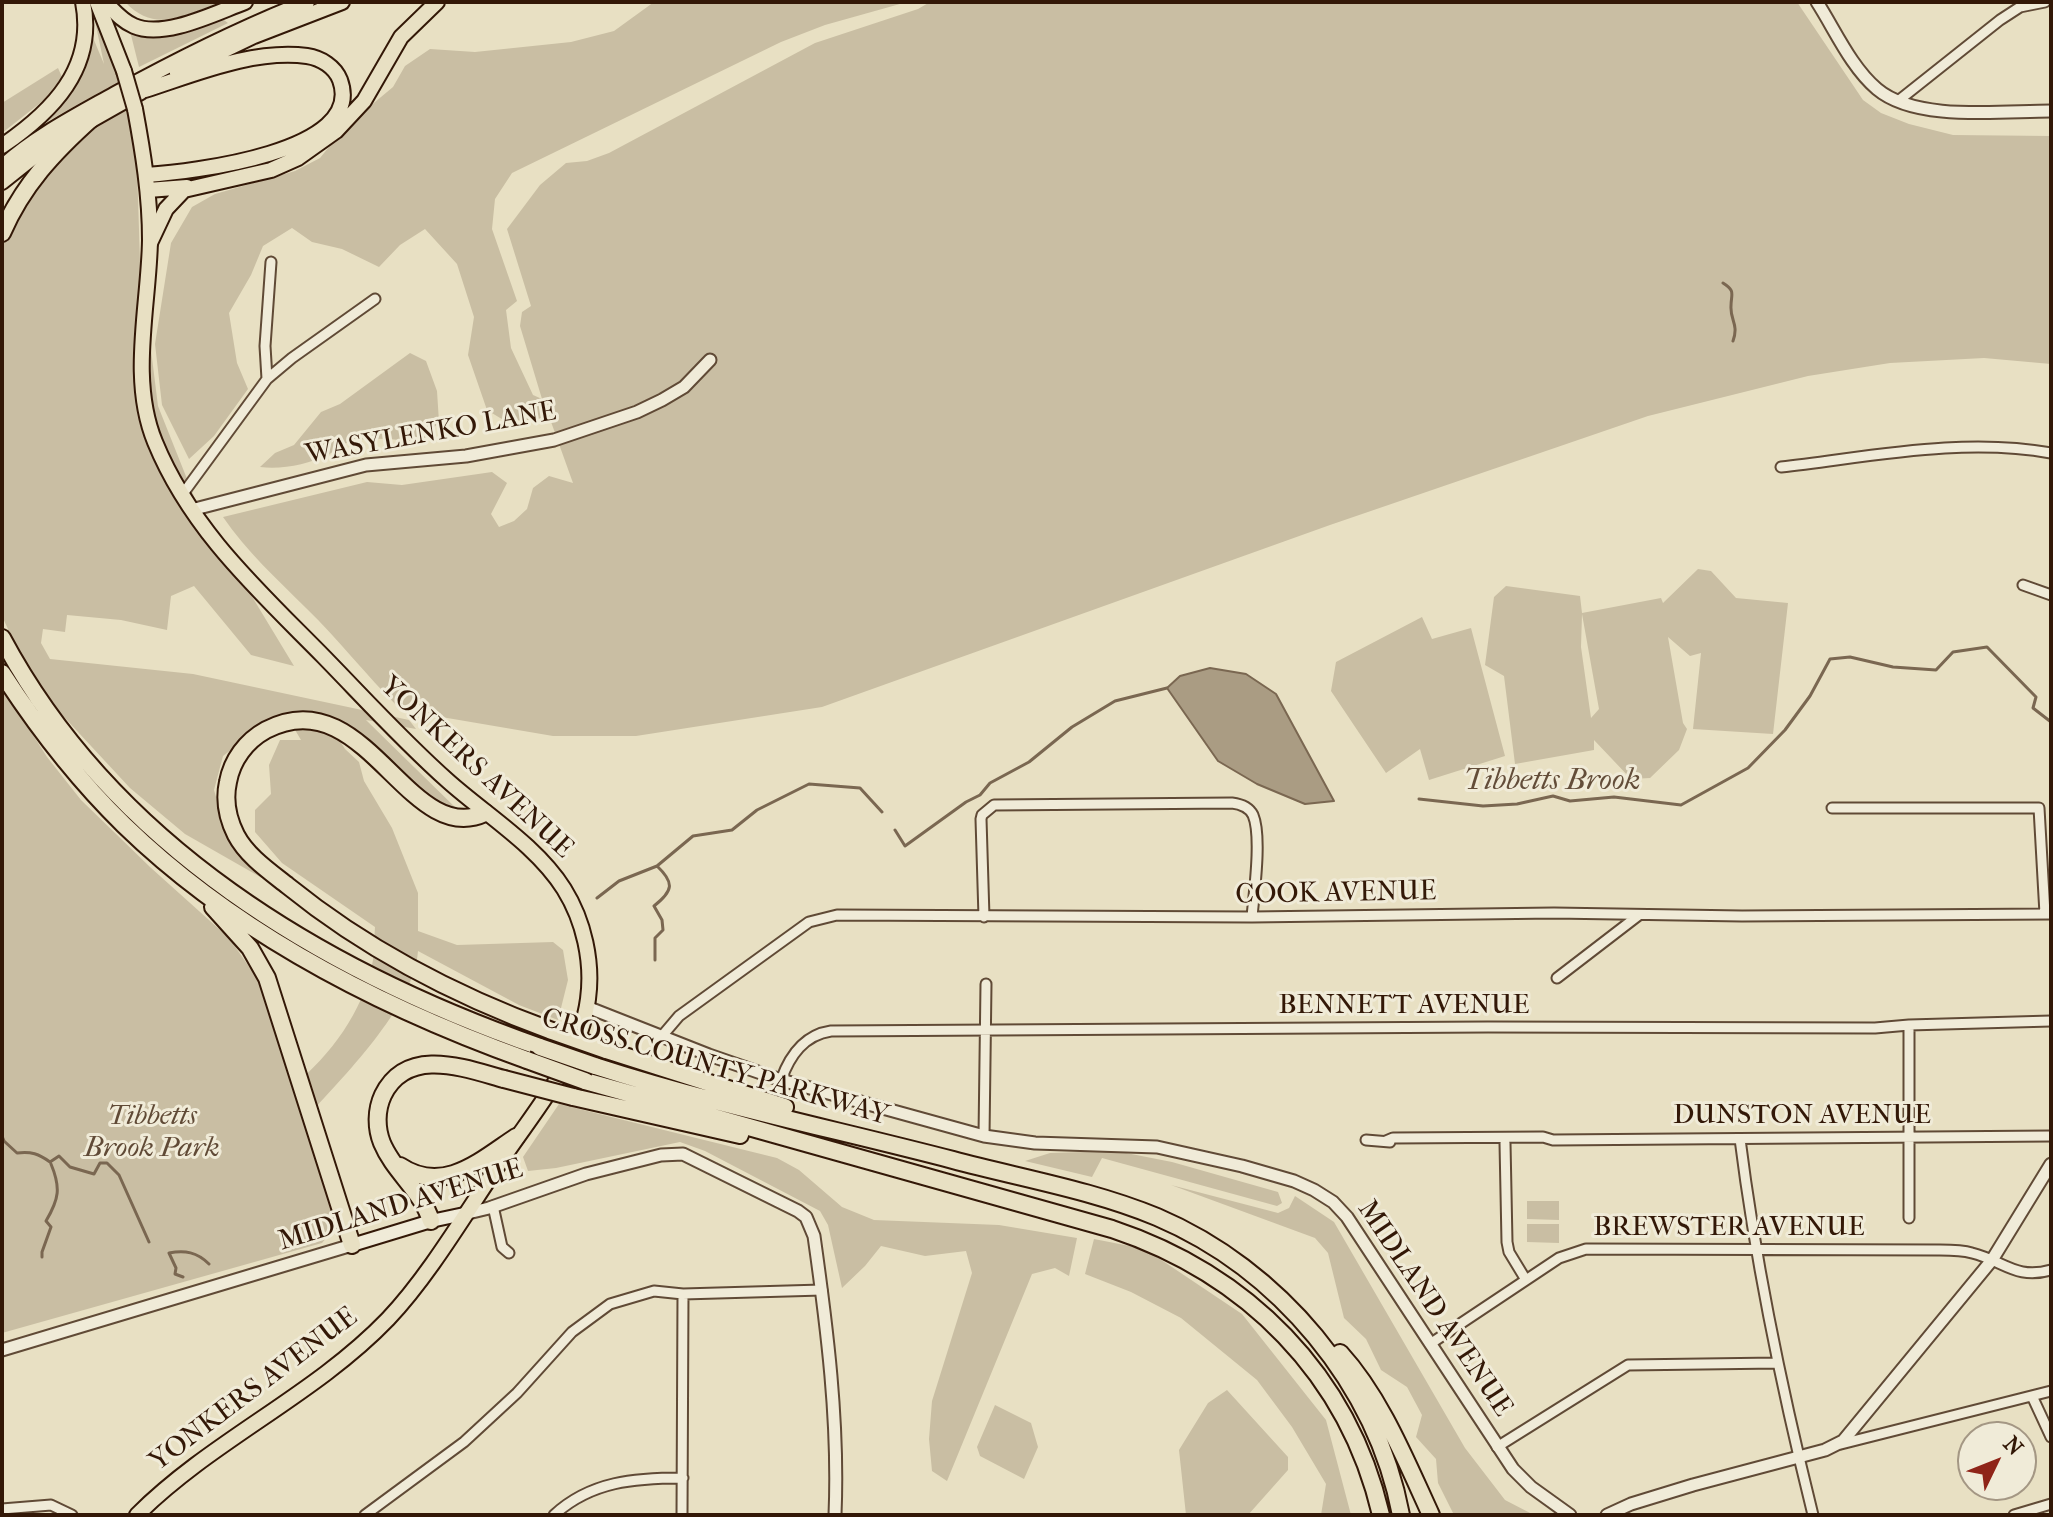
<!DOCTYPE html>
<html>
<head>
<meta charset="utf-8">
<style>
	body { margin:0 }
	#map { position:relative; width:2053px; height:1517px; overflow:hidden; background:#e8e0c3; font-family:"IM FELL French Canon",serif }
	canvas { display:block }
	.frame { position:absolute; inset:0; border:4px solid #331807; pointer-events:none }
	.north { position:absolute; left:1957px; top:1421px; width:80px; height:80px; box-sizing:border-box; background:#f0ebd8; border:2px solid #a49784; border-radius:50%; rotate:47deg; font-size:22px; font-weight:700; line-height:32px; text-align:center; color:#331807 }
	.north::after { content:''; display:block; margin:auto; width:28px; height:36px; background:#8f2418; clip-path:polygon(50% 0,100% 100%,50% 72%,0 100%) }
</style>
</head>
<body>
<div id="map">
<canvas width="2053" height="1517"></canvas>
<div class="frame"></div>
<div class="north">N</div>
</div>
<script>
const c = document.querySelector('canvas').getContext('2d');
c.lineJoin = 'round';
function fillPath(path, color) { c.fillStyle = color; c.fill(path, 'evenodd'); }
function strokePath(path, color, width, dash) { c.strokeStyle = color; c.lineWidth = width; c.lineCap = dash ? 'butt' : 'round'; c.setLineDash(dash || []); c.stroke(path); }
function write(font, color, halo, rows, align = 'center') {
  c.font = font + ' "IM FELL French Canon",serif'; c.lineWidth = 6; c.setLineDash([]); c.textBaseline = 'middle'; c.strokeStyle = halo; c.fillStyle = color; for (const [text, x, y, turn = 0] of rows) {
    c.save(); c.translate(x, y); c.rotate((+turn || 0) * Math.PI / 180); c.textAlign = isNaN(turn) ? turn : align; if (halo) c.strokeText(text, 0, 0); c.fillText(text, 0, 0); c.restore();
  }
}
fillPath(new Path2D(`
	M91 2H108L135 102 140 262 158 406 199 509 294 666 251 655 194 586 171 596 167 630 121 620 67 615 65 632 43 629 41 643 50 659 193 674 409 720 416 729 366 720 462 814H450L329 724 345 749 359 762 364 781 392 828 418 893V931L457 945 553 942 563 950 568 980 558 1020 519 1005 418 951C414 1007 342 1078 305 1119L338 1224 322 1243 2 1333V686L47 757 81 800 150 867 229 938 257 978 294 1085C330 1056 363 1011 372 965 375 953 374 940 375 927L282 863 255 832V810L271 794 269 765 280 740H301L288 718 262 726 223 756 214 790 229 841 262 878 185 834 130 788 52 704 24 664 2 616V247C16 200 54 152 96 126L100 92 23 135 53 112 91 33 104 64Z
	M125 2H222C185 14 156 35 125 2Z
	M654 2H907L825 25 781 42 512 173 495 199 492 229 517 301 506 310 511 348 533 395 542 399 520 326 522 312 531 306 507 229 540 185 566 163 587 161 609 153 815 43 918 9 930 2H1797L1863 100 1881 113 1909 124 1953 135 2051 136V364L1984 358 1890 363 1808 376 1648 416 1330 525 822 707 636 736H553L418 713 398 707C366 675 338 639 306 608 276 578 247 552 223 517L367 482 402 485 492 472 507 483 491 514 499 527 514 521 527 509 533 488 549 476 573 483 550 419 505 421 487 410 468 355 474 317 457 264 425 229 400 245 379 267 342 249 312 242 292 228 263 246 251 275 229 313 237 363 248 389 214 436 189 459 162 405 155 344 171 243 192 207 215 194 295 171 320 158 345 127 393 87 405 66 430 49 475 52 571 42 614 31Z
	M221 18 228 23 139 67 130 31Z
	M58 68 62 77 44 100 2 133V103Z
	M410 353 426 361 437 391 439 422 421 442C397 440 367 435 344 444 338 446 334 452 328 455 308 464 282 470 260 467L275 453 294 445 321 412 340 404Z
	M1698 569 1711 571 1736 598 1788 603 1773 734 1693 729 1701 653 1690 656 1668 637 1683 723 1687 729 1679 750 1650 778 1631 779 1594 740V750L1515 764 1504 676 1485 665 1494 597 1506 586 1580 596 1582 613 1661 598 1663 603ZM1582 614 1599 709 1591 718 1581 647Z
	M1422 617 1432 639 1471 628 1505 756 1429 780 1420 749 1386 773 1331 691 1336 662Z
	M559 1104 777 1158 799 1170 842 1207 874 1220 999 1225 1077 1238 1069 1276 1055 1268 1032 1274 947 1481 932 1471 929 1439 932 1401 972 1273 966 1251 925 1256 881 1246 865 1266 842 1288 828 1225 820 1211 705 1151 680 1142 556 1168 528 1171 523 1157Z
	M1116 1151 1172 1162 1278 1192 1282 1203 1277 1206 1102 1158 1092 1177 1025 1161 1050 1153Z
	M1171 1185 1278 1213 1289 1208 1295 1196 1334 1222 1465 1448 1505 1500 1534 1515H1454L1438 1483 1436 1459 1416 1437 1422 1415 1407 1387 1381 1370 1366 1339 1344 1318 1328 1253 1315 1238Z
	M1527 1201H1559V1220L1527 1219Z
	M1527 1224H1559V1243L1527 1242Z
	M1094 1239 1145 1249 1242 1314 1326 1420 1351 1515H1321L1326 1484 1292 1427 1257 1380 1181 1318 1131 1292 1085 1274Z
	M1227 1390 1288 1457V1470L1248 1515H1186L1179 1450 1208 1403Z
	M995 1405 1031 1423 1038 1447 1024 1479 980 1456 977 1447Z`), '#c9bea3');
const water = new Path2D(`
	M1210 668 1246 674 1276 694 1334 801 1305 804 1257 784 1218 761 1167 688 1180 676Z`);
fillPath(water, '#aa9c83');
strokePath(water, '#7a6751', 2);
strokePath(new Path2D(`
	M1723 283C1736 291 1731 294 1731 306 1730 320 1739 324 1733 341
	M1419 799 1483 806 1517 804 1553 796 1570 801 1614 797 1681 805 1748 768 1785 730 1810 696 1830 659 1850 657 1893 667 1936 670 1953 652 1987 647 2036 697 2033 708 2051 722
	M895 830 905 846 966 802 980 795 990 783 1029 762 1072 727 1115 701 1167 688
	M597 898 619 881 657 866 693 836 732 830 757 810 809 784 860 788 882 812
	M655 960V938L663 930 662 920 654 906C673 891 675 883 657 866
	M2 1136 4 1141 17 1153C31 1151 39 1154 50 1162L59 1156 70 1167 94 1174 100 1163H107L119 1175 149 1242
	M42 1257V1252L51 1227 46 1221C59 1199 61 1188 51 1164
	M183 1277 175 1274 176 1268 169 1253C185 1250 197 1252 209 1264`), '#7a6751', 3);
const minor = new Path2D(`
	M1898 101 2000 20 2020 7 2045 2
	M267 379 265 346 271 262
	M1781 467C1870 457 1962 437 2051 453
	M182 495 267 379 292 358 375 299
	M2023 585 2051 595
	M1832 808H2039L2045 914
	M984 917 981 819 982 815 994 805 1232 803C1240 804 1249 807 1253 815 1262 836 1254 893 1252 917
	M1557 978 1639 915
	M1909 1025V1218
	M662 1036 679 1016 809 922 837 915 1252 917 1554 913 1742 916 2051 914
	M781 1080C790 1055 804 1035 831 1031L1488 1027 1875 1028 1909 1025 2051 1021
	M984 1136 986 984
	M1740 1139C1756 1266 1782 1390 1813 1515
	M1366 1140 1390 1142
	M1386 1141 1393 1138 1543 1137 1553 1140 2051 1136
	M1505 1143 1507 1242 1509 1252 1526 1280
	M493 1206 502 1247 509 1253
	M1430 1344 1559 1258 1586 1249 1940 1250C1951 1250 1962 1250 1972 1253 2004 1261 2016 1280 2051 1270
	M2032 1396 2051 1437
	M1841 1444 2051 1391
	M1497 1447 1628 1365 1777 1363
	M2 1509 51 1505 72 1515
	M365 1515 464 1442 517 1393 572 1332 610 1304 654 1291 683 1294 822 1290
	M554 1515C591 1481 635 1478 683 1478
	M682 1515 683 1294
	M2014 1515 2051 1504`);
const tertiary = new Path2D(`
	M1817 2C1835 30 1851 67 1877 89 1916 122 2001 111 2051 111
	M191 510 366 465 466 456 554 440 637 412 662 400 684 387 710 360
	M587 1007 709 1055 781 1080 984 1136 1035 1143 1157 1147 1242 1166 1294 1181 1314 1190 1333 1202 1347 1217 1513 1469 1531 1487 1570 1515
	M464 1214 489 1208 586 1174 661 1155 683 1154 798 1211 806 1217 814 1236C827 1328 839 1422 835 1515
	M2 1350 352 1245
	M1607 1515 1631 1504 1693 1485 1825 1450 1843 1441 1992 1260 2051 1164`);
const secondary = new Path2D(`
	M352 1245 431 1221 464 1214`);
const primary = new Path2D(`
	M97 2 124 71
	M135 109C143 152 150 195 150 240 149 306 129 379 155 442 191 530 258 590 323 656 364 698 404 742 448 781 486 815 536 845 564 889 584 921 593 962 588 999 580 1061 534 1111 501 1161 467 1211 429 1276 388 1319 314 1396 212 1440 137 1515`);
const trunk = new Path2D(`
	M105 2C114 11 122 21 134 26 164 39 215 13 245 2
	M177 73 254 36 342 2
	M145 90C195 74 253 49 307 56 321 58 335 67 340 80 367 153 189 172 146 175
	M2 146C52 112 96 68 83 2
	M2 167C35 137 76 116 115 94 177 60 241 28 307 2
	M2 182 51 143 141 92
	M148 190 187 187
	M150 243 166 209 184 190 271 170 298 158 336 131 364 101 401 37 437 2`);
const motorway = new Path2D(`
	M2 233C23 185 54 152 92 118
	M2 638C113 846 323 971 540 1047
	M2 673C37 727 77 779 124 825 235 933 382 1008 527 1060
	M485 813C408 849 365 678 266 730 246 741 232 760 228 782 224 800 228 819 236 835 247 856 269 871 288 886 367 950 456 996 552 1031
	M213 907 250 948 267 978 352 1245
	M606 1050 785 1107
	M595 1066C712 1104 834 1129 953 1160 1020 1178 1092 1190 1157 1217 1279 1269 1376 1384 1401 1515
	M585 1081 1112 1229C1247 1274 1348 1374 1381 1515
	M573 1097 740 1135
	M400 1166C443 1195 480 1161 516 1137
	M431 1221C422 1191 394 1172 382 1143 376 1128 376 1110 383 1095 407 1046 464 1068 504 1079
	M1340 1353C1381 1398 1406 1461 1431 1515`);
strokePath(minor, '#604a36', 13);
strokePath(tertiary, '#604a36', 15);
strokePath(secondary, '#331807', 16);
strokePath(primary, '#331807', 18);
strokePath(trunk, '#331807', 18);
strokePath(motorway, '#331807', 20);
strokePath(minor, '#f0ebd8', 9);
strokePath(tertiary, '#f0ebd8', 11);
strokePath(secondary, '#f0ebd8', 12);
strokePath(primary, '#e8e0c3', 14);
strokePath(trunk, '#e8e0c3', 14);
strokePath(motorway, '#e8e0c3', 16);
const primaryBridge = new Path2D(`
	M124 71 135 109`);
const motorwayBridge = new Path2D(`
	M552 1031 606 1050
	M540 1047 595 1066
	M527 1060 585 1081
	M504 1079 573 1097`);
strokePath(primaryBridge, '#331807', 18, []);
strokePath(motorwayBridge, '#331807', 20, []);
strokePath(primaryBridge, '#e8e0c3', 14);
strokePath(motorwayBridge, '#e8e0c3', 16);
write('28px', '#331807', '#f0ebd8', [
	["WASYLENKO LANE",431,434,-10],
	["YONKERS AVENUE",476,768,43],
	["COOK AVENUE",1336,894,-1],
	["BENNETT AVENUE",1404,1006],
	["CROSS COUNTY PARKWAY",715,1068,16],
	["DUNSTON AVENUE",1802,1116],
	["MIDLAND AVENUE",401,1206,-17],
	["BREWSTER AVENUE",1729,1228],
	["MIDLAND AVENUE",1434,1309,56],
	["YONKERS AVENUE",254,1390,-37]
]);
write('italic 28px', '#604a36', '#f0ebd8', [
	["Tibbetts",152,1117],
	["Brook Park",152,1149]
]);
write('italic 30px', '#634d39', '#f0ebd8', [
	["Tibbetts Brook",1552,782]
]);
</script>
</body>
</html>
